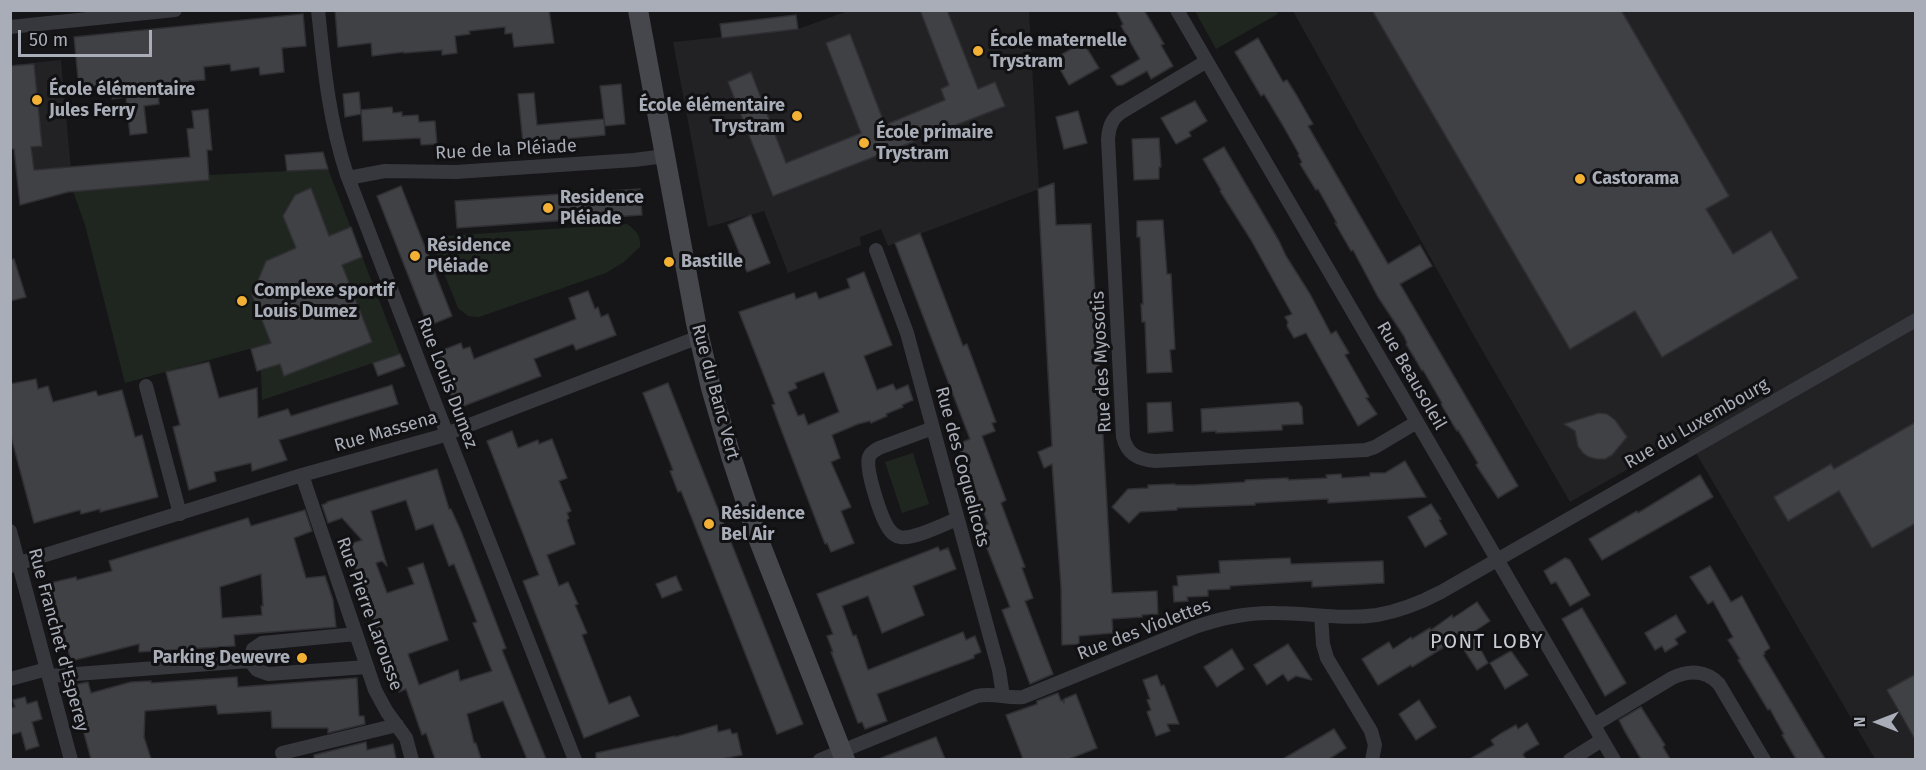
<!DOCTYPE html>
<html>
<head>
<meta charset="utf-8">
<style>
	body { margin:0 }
	#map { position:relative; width:1926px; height:770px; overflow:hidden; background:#161618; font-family:"Fira Sans",sans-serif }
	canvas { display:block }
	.frame { position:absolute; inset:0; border:12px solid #a8adb8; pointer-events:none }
	.north { position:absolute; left:1848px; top:692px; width:60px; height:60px; -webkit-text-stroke:4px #111113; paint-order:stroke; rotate:270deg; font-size:16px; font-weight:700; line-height:24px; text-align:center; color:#a8adb8 }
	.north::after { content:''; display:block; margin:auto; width:21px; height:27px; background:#a8adb8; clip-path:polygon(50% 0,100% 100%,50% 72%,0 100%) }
	.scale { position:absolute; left:18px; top:30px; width:134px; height:27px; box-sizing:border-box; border:3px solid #a8adb8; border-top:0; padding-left:8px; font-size:18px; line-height:21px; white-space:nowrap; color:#a8adb8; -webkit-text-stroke:4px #111113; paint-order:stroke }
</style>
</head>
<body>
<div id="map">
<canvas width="1926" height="770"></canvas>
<div class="frame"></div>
<div class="north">N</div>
<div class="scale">50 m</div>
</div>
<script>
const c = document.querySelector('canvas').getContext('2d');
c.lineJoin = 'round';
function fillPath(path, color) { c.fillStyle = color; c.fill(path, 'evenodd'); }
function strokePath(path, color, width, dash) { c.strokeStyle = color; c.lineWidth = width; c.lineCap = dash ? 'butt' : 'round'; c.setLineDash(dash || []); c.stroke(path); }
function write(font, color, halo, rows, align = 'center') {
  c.font = font + ' "Fira Sans",sans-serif'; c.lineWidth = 6; c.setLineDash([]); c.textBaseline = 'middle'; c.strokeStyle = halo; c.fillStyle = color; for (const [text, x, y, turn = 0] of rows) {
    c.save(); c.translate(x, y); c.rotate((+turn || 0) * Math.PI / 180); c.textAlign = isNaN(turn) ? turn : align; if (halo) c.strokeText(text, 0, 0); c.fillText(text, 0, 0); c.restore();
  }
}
fillPath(new Path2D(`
	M848 11H1029L1039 189 888 246 881 229 860 237 861 245 858 246 788 273 764 211 708 227 673 42 798 29Z
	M1293 11H1915V759H1875L1686 436 1570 502 1474 336Z
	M61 60 73 191 20 205 14 149H11V65Z`), '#222225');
fillPath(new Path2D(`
	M1276 11 1278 14 1216 49 1195 11Z
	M328 169 400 354 262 400 260 346 125 383 85 225 73 191 209 180V175Z
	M627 224C637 231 641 236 640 247L624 262 606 273 479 317 468 316 458 308 436 253V244L444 236Z
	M913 453 929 504 902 513 885 462Z`), '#1e261f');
const building = new Path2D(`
	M335 10H549L554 43 514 47 512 33 505 34V27L469 31 470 34 455 36 457 53 442 55V50L404 53V52L372 56 371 43 338 47Z
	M920 10H947L978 89 995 82 1005 106 773 196 728 82 751 72 786 163 861 133 826 43 850 34 885 125 945 100 941 89 949 85Z
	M1116 10H1144L1164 44 1161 45 1173 66 1151 79 1147 71 1122 85H1117L1111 76 1140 59 1121 26 1123 24Z
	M1372 10H1621L1729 196 1706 209 1733 254 1771 231 1798 278 1662 357 1635 311 1570 349Z
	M303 14 306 46 282 48 284 72 260 75 259 67 231 71 230 64 204 67 205 80 189 81 190 90 158 91 159 104 144 106 147 133 130 135 126 97 112 99 110 85 79 89 74 37Z
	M796 15 798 29 722 38 720 24Z
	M1258 38 1283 82 1287 80 1297 96 1313 124 1308 126 1388 264 1420 245 1432 266 1400 284 1518 486 1498 498 1476 465 1478 463 1458 430 1457 431 1449 418 1441 404 1442 403 1423 370 1422 371 1414 357 1406 344 1407 343 1404 336 1378 297 1353 250 1351 251 1335 223H1337L1318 189 1316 190 1300 164 1302 162 1298 155 1299 154 1282 124 1264 94 1261 96 1235 52Z
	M1083 42 1099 68 1069 85 1054 59Z
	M34 64 42 146 31 147 34 170 190 157 187 129 194 128 192 111 208 109 212 150H207L209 180 68 192 20 205 14 149H10V66Z
	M621 84 625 124 605 126 600 86Z
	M359 92 361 114 345 117 343 94Z
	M534 93 537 125 604 119 605 135 523 143 518 94Z
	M1195 101 1207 121 1189 132 1191 136 1176 144 1161 118Z
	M392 107 393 113 402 112V116L418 115 419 122 435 121 437 144 421 145 420 138 363 141 361 110Z
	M1078 111 1087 143 1064 149 1056 117Z
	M1159 138 1161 167H1159V179L1134 180 1132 139Z
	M1224 147 1279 241 1286 256 1310 294 1331 334 1336 331 1349 353 1345 355 1369 397 1366 398 1377 414 1358 426 1306 333 1294 338 1287 326 1288 322 1285 317 1292 314 1251 240 1220 191 1221 190 1203 159Z
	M323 152 328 169 287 171 285 155Z
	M1054 183 1056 225 1091 224 1112 593 1157 591 1158 614 1142 615V617L1112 619 1113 633 1079 636V644L1062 645 1061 587 1052 464 1044 468 1038 452 1052 446 1038 189Z
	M401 186 452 316 428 326 377 196Z
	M311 188 329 236 351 227 362 257 342 265 372 342 284 376 280 364 257 371 251 349 271 343 252 295 266 261 296 248 283 216 295 195Z
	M640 189 642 215 457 228 455 201Z
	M751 215 770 263 747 272 728 225Z
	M1163 220 1167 274H1171L1175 349 1170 350 1172 372 1147 373 1145 322H1142L1141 304H1143L1140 237H1137V221Z
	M920 233 963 346 967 344 996 422 992 423 995 431 982 436 1006 500 1001 503 1025 567 1022 568 1033 598 1025 601 1053 674 1030 684 1002 610 1010 607 979 528 988 524 958 444 970 439 895 243Z
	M14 259 26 297 10 301V260Z
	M864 272 892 345 864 356 877 390 893 384 896 390 908 385 913 400 902 405 903 407 886 414 887 416 871 423 870 421 858 424 832 435 840 458 831 462 851 507 841 511 854 543 831 552 827 543 825 544 779 424 772 405 775 404 739 312 794 293 796 299 816 292 819 299 850 288 847 279ZM824 372 839 412 808 425 804 414 798 416 788 392 797 388 795 383Z
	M588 291 595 309 598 307 601 317 608 314 616 335 576 350 573 344 534 359 541 376 456 409 435 353 461 343 463 349 470 347 474 359 576 319 569 298Z
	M400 354 405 366 378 376 373 363Z
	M209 362 219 398 257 388 258 418 288 409 291 416 392 385 398 404 279 440 287 460 252 471 251 463 214 472 216 481 189 490 173 427 180 425 166 372Z
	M36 379 38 389 48 386 53 402 96 391 98 396 122 390 135 437 142 435 158 497 100 512V509L81 514 80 510 34 523 10 433V384Z
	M668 383 803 724 777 734 681 491 678 492 670 471 673 470 643 393Z
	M1171 402 1173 431 1148 433 1147 403Z
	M1298 402 1302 407 1303 424 1282 425V430L1216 433V431L1202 432 1201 409Z
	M1599 413 1607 414 1615 420 1627 437 1612 455 1605 459H1597L1589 457 1583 453 1578 446 1575 431 1564 424Z
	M1916 422V523L1872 548 1839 491 1788 521 1774 497 1831 464 1834 469Z
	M512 431 518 448 538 440 539 444 552 439 567 478 559 481 571 511 567 513 569 518 567 520 575 544 547 555 559 586 568 582 578 604 575 605 587 633 582 635 609 704 630 696 639 716 584 738 523 581 539 575 487 441Z
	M1405 461 1426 497 1328 503V499L1255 503V505L1177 508V510L1140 512 1129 523 1112 507 1128 489 1148 488V485L1175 484V485H1194L1245 482V480L1288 478V480L1327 478 1326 475 1341 474 1342 478 1370 476V473H1385Z
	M437 469 449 509H451L461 531 506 648 502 650 546 759H527L503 701 467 714 474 743H476L481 759H435L426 733 422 735 406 689 399 692 347 545 362 540 342 518 328 523 322 505 327 503V502ZM406 500 416 530 433 524 449 566 454 564 477 622 473 623 492 671 460 681 458 670 419 685 408 654 448 640 423 563 408 568 414 584 387 593 376 563 382 561 387 566 371 511Z
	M1700 475 1713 497 1602 560 1589 539 1637 511 1638 513Z
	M1431 504 1441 519 1439 520 1447 534 1425 547 1408 517Z
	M305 510 312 531 294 538 306 578 325 576 333 600 336 627 234 635 235 646 139 652V644L71 661 50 583 76 577 77 580 112 571 109 561 248 518 251 526ZM261 574 263 606H261L262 615 222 618 220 587Z
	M938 547 940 551 948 548 956 569 913 586 924 615 882 633 868 596 842 606 853 636 856 635 868 670 963 632 966 640 975 636 981 652 974 655V658L877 694 887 721 865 729 862 722 858 723 831 652H833L827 636 833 634 817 594Z
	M1290 558 1291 564 1383 561 1384 583 1312 587V581L1230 586V589L1208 590V596L1187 597 1188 601 1174 602 1173 586H1178L1177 576 1220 573 1219 561Z
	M1565 558 1570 560 1590 595 1570 606 1556 582 1551 584 1544 571Z
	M1710 566 1731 602 1742 596 1770 648 1764 652 1765 654 1763 655 1825 759H1796L1782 735 1784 734 1777 722 1770 709 1768 710 1738 660 1740 659 1728 640 1733 637 1713 601 1708 604 1690 577Z
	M676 576 682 590 662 598 656 584Z
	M1477 602 1490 621 1472 633 1488 663 1477 670 1457 639 1412 667 1411 665 1378 685 1362 659 1389 642 1393 649 1411 637 1412 639 1430 628 1431 630 1452 615 1453 618Z
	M1582 608 1626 683 1605 696 1562 619Z
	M1676 615 1686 632 1675 639 1678 644 1665 652 1662 646 1655 650 1645 633Z
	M1288 644 1312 680 1296 676 1288 681 1283 674 1267 685 1254 665Z
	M1232 649 1244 669 1217 687 1204 667Z
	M1511 651 1528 675 1505 689 1490 663Z
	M1916 674V741L1887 690Z
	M1157 675 1161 686 1164 685 1179 724H1167L1170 731 1156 736 1147 712 1151 710 1147 700 1150 699 1143 680Z
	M237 677 238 687 357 678 359 716H364L365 724 328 733V728H272L271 711 218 714 216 705 145 711 144 737 151 759H91L72 689 75 688 74 685 88 682 91 693 131 682 151 681V683Z
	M1058 693 1061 701 1063 700 1064 703V699L1076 694 1097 748 1069 759H1023L1006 715 1037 704V701Z
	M25 697 27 704 37 701 42 719 32 722 39 746 26 750 21 732 10 735V708L15 707 13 700Z
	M1419 700 1436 727 1416 740 1399 714Z
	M1641 707 1665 745 1663 747 1670 759H1641L1624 730 1619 720Z
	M1527 723 1539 744 1525 752 1523 755 1526 759H1470L1494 745 1491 740 1500 734 1516 725 1518 729Z
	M717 725 718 732 730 729 732 734 737 733 742 755 722 759H596V753L675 736V737Z
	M1334 729 1346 748 1329 759H1283Z
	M936 737 945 759H882L881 758Z
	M366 742 367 750 393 744 396 759H314V755Z`);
fillPath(building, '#404145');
strokePath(building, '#303034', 1.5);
strokePath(new Path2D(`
	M318 10C324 67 329 121 347 175L440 416 575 760
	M1177 10 1614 760
	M10 27 175 10
	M1207 61 1120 113C1111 120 1109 128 1108 139L1123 437C1127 454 1138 460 1155 461L1366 450 1375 447 1417 422
	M348 178 385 171 456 172 634 160 665 156
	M876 250 907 333 999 670 1003 696
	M146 386 180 514
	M933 428 879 448C875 450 871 452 869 457 865 469 881 518 889 529 891 532 895 536 900 537 913 540 944 524 957 519
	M302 475 375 690 387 712 406 738 412 760
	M10 531 71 760
	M10 566 302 475 438 437 699 337
	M1321 616 1323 644 1327 658 1371 731 1375 745 1372 760
	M356 634 262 643 253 649 250 661 257 670 268 674 367 667
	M49 676 250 661
	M10 679 47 669
	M1594 725 1672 678C1689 670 1706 670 1719 684L1764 760
	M282 753 397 725
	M820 760 977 696C993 692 1007 699 1023 697L1195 627C1221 618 1248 612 1276 613 1309 613 1343 620 1377 615 1400 611 1420 603 1441 592L1916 320
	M1570 760 1602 740`), '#37383d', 14);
strokePath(new Path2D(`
	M638 10 696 323 711 388 731 456 758 538 845 760`), '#45474d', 20);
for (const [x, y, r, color] of [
	[978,51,6,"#f2b134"],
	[37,100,6,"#f2b134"],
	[797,116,6,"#f2b134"],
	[864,143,6,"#f2b134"],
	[1580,179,6,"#f2b134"],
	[548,208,6,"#f2b134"],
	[415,256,6,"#f2b134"],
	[669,262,6,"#f2b134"],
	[242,301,6,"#f2b134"],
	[709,524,6,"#f2b134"],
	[302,658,6,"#f2b134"]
]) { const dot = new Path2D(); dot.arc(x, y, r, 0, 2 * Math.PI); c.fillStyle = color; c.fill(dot); strokePath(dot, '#111113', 2); }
write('bold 18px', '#a8adb8', '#111113', [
	["École maternelle",990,41],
	["Trystram",990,62],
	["École élémentaire",49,90],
	["Jules Ferry",49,111],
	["École élémentaire",785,106,"right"],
	["Trystram",785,127,"right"],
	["École primaire",876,133],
	["Trystram",876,154],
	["Castorama",1592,179],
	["Residence",560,198],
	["Pléiade",560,219],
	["Résidence",427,246],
	["Pléiade",427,267],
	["Bastille",681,262],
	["Complexe sportif",254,291],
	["Louis Dumez",254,312],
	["Résidence",721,514],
	["Bel Air",721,535],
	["Parking Dewevre",290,658,"right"]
], 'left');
write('18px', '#a8adb8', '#111113', [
	["Rue de la Pléiade",506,150,-3],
	["Rue des Myosotis",1102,362,-93],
	["Rue Beausoleil",1411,376,60],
	["Rue Louis Dumez",447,383,69],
	["Rue du Banc Vert",715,392,75],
	["Rue du Luxembourg",1697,424,-30],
	["Rue Massena",386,432,-16],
	["Rue des Coquelicots",962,467,75],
	["Rue Pierre Larousse",369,614,70],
	["Rue des Violettes",1144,630,-21],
	["Rue Franchet d'Esperey",58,640,75]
]);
c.letterSpacing = '1.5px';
write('20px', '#c9ccd4', '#111113', [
	["PONT LOBY",1487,642]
]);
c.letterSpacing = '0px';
</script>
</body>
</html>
